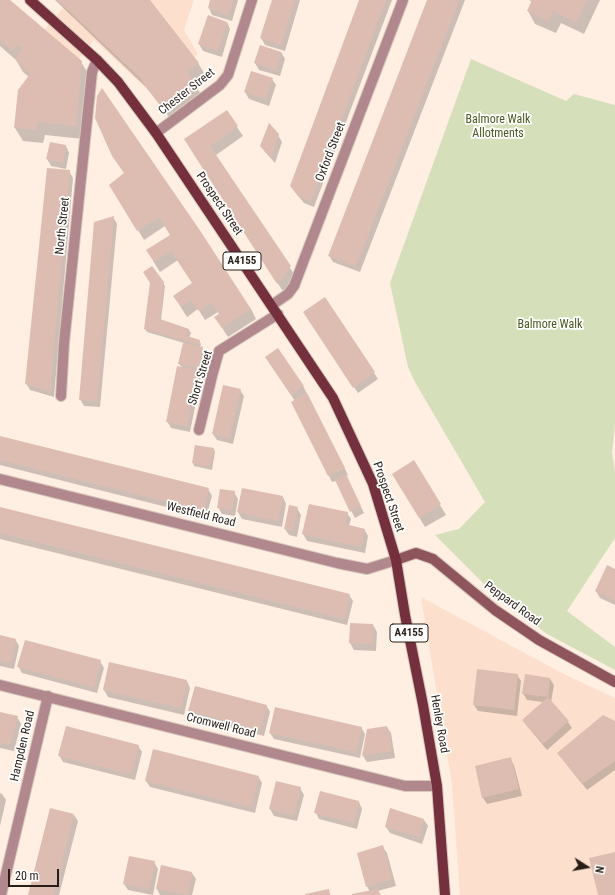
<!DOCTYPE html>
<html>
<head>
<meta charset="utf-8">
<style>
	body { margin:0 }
	#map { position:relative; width:615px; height:895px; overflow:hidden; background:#ffeee2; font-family:"Roboto Condensed",sans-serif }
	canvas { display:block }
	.north { position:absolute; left:567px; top:847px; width:40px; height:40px; -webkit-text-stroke:3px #fff; paint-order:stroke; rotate:101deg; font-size:11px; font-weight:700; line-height:16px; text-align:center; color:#281e17 }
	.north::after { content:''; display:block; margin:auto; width:14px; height:18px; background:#281e17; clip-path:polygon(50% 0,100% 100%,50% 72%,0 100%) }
	.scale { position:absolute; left:8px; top:869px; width:51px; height:18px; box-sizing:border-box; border:2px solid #281e17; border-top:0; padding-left:5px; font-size:12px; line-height:14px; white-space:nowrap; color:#281e17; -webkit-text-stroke:3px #fff; paint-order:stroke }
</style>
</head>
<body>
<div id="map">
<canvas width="615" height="895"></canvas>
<div class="north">N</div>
<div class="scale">20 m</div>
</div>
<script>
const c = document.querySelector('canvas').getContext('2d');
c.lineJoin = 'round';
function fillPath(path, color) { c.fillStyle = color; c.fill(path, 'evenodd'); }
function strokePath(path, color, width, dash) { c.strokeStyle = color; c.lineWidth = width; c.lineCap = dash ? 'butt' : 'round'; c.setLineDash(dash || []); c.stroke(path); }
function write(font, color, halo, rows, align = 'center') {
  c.font = font + ' "Roboto Condensed",sans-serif'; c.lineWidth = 3.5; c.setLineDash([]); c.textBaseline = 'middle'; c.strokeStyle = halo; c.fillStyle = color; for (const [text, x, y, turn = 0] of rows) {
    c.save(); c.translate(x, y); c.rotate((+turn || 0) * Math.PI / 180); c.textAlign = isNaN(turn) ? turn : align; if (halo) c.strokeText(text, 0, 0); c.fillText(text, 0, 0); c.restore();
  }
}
fillPath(new Path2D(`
	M57 0H194L184 30 198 54 152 94 94 40 62 80 29 48 64 7Z
	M421 597 562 673 615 698V895H460L452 785Z`), '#fce0cd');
fillPath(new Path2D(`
	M471 59 566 101 574 94 615 105V424L612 452 615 472V538L567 611 615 647V670L547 634 484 584 435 535 459 529 485 502 415 382 408 367 390 283Z`), '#d5e0ba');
fillPath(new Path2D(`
	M0 0H9L81 62 89 75 83 139 45 135 43 143 23 141 15 128 29 77 23 72 16 60 0 46Z
	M55 0H148L198 63 204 73 193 82 202 96 169 117 146 87Z
	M211 0H238L232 21 212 15 209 8Z
	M273 0H300L285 51 265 45 261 38Z
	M360 0H392L314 207 304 203 295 192Z
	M428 0H465L360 272 333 262 329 255Z
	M529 0H600L584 34 561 23 556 33 535 24 528 11 532 2Z
	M227 22 230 29 222 57 203 51 199 44Z
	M281 52 285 59 280 76 259 70 255 63Z
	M272 79 276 85 269 106 249 99 245 92Z
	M226 111 243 136 216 155 296 277 284 293 191 150Z
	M278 135 282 142 275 163 265 152 261 146Z
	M66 146 69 153 66 169 51 166 47 159Z
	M113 156 251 309 256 319 228 337 215 317 220 314 218 312 205 320 198 309 187 317 180 306 193 284 178 260 160 272 153 261 171 236 165 226 144 240 116 195 125 174Z
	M69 171 73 178 54 397 30 390 26 383Z
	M113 217 117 224 100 407 84 406 80 399Z
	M163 283 165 286 161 320 189 330 191 333 189 338 199 341 201 344 200 348H202L204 351 200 371 197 370 201 377 190 432 171 428 167 421 182 367 179 364 184 343 147 332 145 329Z
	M325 299 378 379 358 393 308 319Z
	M270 364 303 386 348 475 346 476 364 513 355 518 336 481 332 482 292 402 295 401Z
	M240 390 244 396 233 444 217 440 213 434Z
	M0 437 208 489 212 496 206 517 0 465Z
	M196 446 214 449 215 452 212 470 194 466 193 463Z
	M413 461 446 515 425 527 399 484Z
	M234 492 238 499 235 516 222 514 218 507Z
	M283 497 286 504 282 527 242 519 238 512Z
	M309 505 347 513 351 519 349 526 364 529 368 536 365 553 307 541 303 534Z
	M0 508 349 595 353 601 347 625 0 539Z
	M297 508 301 515 297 537 289 535 285 529Z
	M615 570V605L600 598 596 591Z
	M351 624 373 625 377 632 376 651 354 650 350 643Z
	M0 636 15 639 19 646 14 669 0 666Z
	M100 661 104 668 97 693 22 673 18 666Z
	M517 675 521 681 517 716 478 711 474 705Z
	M550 679 554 685 551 702 568 722 572 728 547 750 527 726 523 720 543 702 527 700 523 693Z
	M187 681 190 688 184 715 108 697 104 690Z
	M266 705 270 712 264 736 193 718 189 711Z
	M0 713 17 717 21 724 14 751 0 748Z
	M615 722V770L587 790 558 753Z
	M361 727 365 734 360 758 274 739 270 733Z
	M387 727 391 733 395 758 367 762 363 756Z
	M138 746 142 752 135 780 63 762 59 755Z
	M510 759 514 765 522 796 487 804 483 798 476 767Z
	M258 776 262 783 255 813 150 787 146 781Z
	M300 788 304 795 297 821 274 816 270 809Z
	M0 793 2 794 6 800 0 826Z
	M359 802 362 809 357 829 319 819 316 813Z
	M391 810 424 820 428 826 422 844 390 833 386 827Z
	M74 815 78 821 59 895H29Z
	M383 847 387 853 396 886 378 891 381 895H354L370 892 367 886Z
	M154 862 158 869 153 895 128 890 124 884Z
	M192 873 196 879 192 895H160L157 889Z`), '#0003');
fillPath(new Path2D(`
	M0 0H10L82 61 76 126 37 122 36 130 14 128 18 90 30 74 15 59 23 48 18 44 13 51 0 40Z
	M57 0H150L199 63 187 72 197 86 168 109 162 108 139 77Z
	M210 0H233L228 15 208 8Z
	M272 0H295L281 45 260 38Z
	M359 0H386L311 201 299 197 290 186Z
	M427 0H459L356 266 328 256Z
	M532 0H587L576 22 553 11 548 21 527 11Z
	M208 15 227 22 218 51 198 44Z
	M260 45 281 52 276 70 254 63Z
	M251 71 273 78 265 99 244 92Z
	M102 88 201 232 251 309 222 328 214 317 219 314 211 302 199 311 191 300 181 307 173 296 192 283 171 251 154 262 146 250 170 235 159 217 137 231 109 185 124 173 112 156 95 118 97 96Z
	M227 110 238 126 210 146 291 266 277 284 184 139Z
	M269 123 279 134 271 158 260 146Z
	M50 142 66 145 63 163 46 159Z
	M47 168 70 170 50 391 25 384Z
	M114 216 97 401 79 400 94 222Z
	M152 266 164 282 160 319 189 329 187 336 200 340 199 345 144 329 150 283 143 272Z
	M325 297 375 372 353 388 303 312Z
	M183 343 203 347 198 368 178 364Z
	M278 348 304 386 291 395 265 357Z
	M177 366 198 370 187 426 166 422Z
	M223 385 241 389 229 438 212 434Z
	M307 393 345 468 328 476 291 402Z
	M0 436 209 488 203 511 0 460Z
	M195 445 214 448 210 467 192 463Z
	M414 460 441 504 419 518 392 474Z
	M346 474 361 506 350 512 335 480Z
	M242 488 283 496 278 521 237 512Z
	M220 489 235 491 232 510 217 508Z
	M309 504 348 512 345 524 365 529 361 547 302 534Z
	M289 505 298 507 293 531 284 529Z
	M0 507 350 594 344 619 0 533Z
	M607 565 615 569V601L595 591Z
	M350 623 373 624V644L349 643Z
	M0 635 16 639 11 663 0 660Z
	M25 640 101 660 94 687 17 667Z
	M109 662 187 680 181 708 103 690Z
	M477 669 518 674 514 710 473 705Z
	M525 674 550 678 548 697 569 721 543 744 522 720 548 697 522 694Z
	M195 686 267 705 260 730 188 711Z
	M275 707 362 727 356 752 269 733Z
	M0 712 18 716 10 745 0 743Z
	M603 715 615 721V761L582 784 557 753Z
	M66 726 139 745 131 774 58 756Z
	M387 726 392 751 362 756 367 729Z
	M153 749 259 776 251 807 145 781Z
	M511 757 519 789 482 798 475 766Z
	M276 781 301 787 294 815 269 809Z
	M320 791 359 801 354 823 314 813Z
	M50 808 74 814 54 895H28Z
	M390 808 424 819 419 837 385 827Z
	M383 845 392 879 366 887 357 853Z
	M615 852V895H598L589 858Z
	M129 856 155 861 149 889 123 884Z
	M161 865 192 872 188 895 156 889Z
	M329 889 330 895H305V894Z
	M378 889 380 895H352V894Z`), '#ddbdb1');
const minor = new Path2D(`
	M156 133 220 85 228 75 252 0
	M272 305 288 294 294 286 403 0
	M61 396 64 343 92 72 97 60
	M199 430 212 376 219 351 278 314
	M0 685 405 786H437
	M1 895 48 696`);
const tertiary = new Path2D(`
	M0 479 337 563 367 569 396 560`);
const secondary = new Path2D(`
	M396 560 416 553 433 559 495 610 539 640 615 682`);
const primary = new Path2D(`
	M30 0 97 60 118 82 156 133 333 398 373 484 396 560 405 615 423 705 437 786 445 895`);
strokePath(minor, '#d8c9bd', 12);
strokePath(tertiary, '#d8c9bd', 12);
strokePath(secondary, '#d8c9bd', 12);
strokePath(primary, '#d8c9bd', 12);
strokePath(minor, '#b1888d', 10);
strokePath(tertiary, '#b1888d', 10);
strokePath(secondary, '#8f555d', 10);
strokePath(primary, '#74303d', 10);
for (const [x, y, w] of [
	[242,261,38],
	[409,633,38]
]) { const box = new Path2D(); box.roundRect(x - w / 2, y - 9, w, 18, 3); c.fillStyle = '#fff'; c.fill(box); strokePath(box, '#281e17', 1); }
write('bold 11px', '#281e17', null, [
	["A4155",242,261],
	["A4155",409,633]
]);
write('12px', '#281e17', '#fff', [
	["Chester Street",187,92,-38],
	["Oxford Street",331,152,-69],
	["Prospect Street",219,204,56],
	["North Street",63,226,-84],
	["Short Street",201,378,-73],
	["Prospect Street",388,497,71],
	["Westfield Road",201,515,14],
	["Peppard Road",512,604,36],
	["Henley Road",439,724,80],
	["Cromwell Road",221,726,14],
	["Hampden Road",23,746,-77]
]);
write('12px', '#4a571e', '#fff', [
	["Balmore Walk",498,120],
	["Allotments",498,134],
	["Balmore Walk",550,325]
]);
</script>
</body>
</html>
